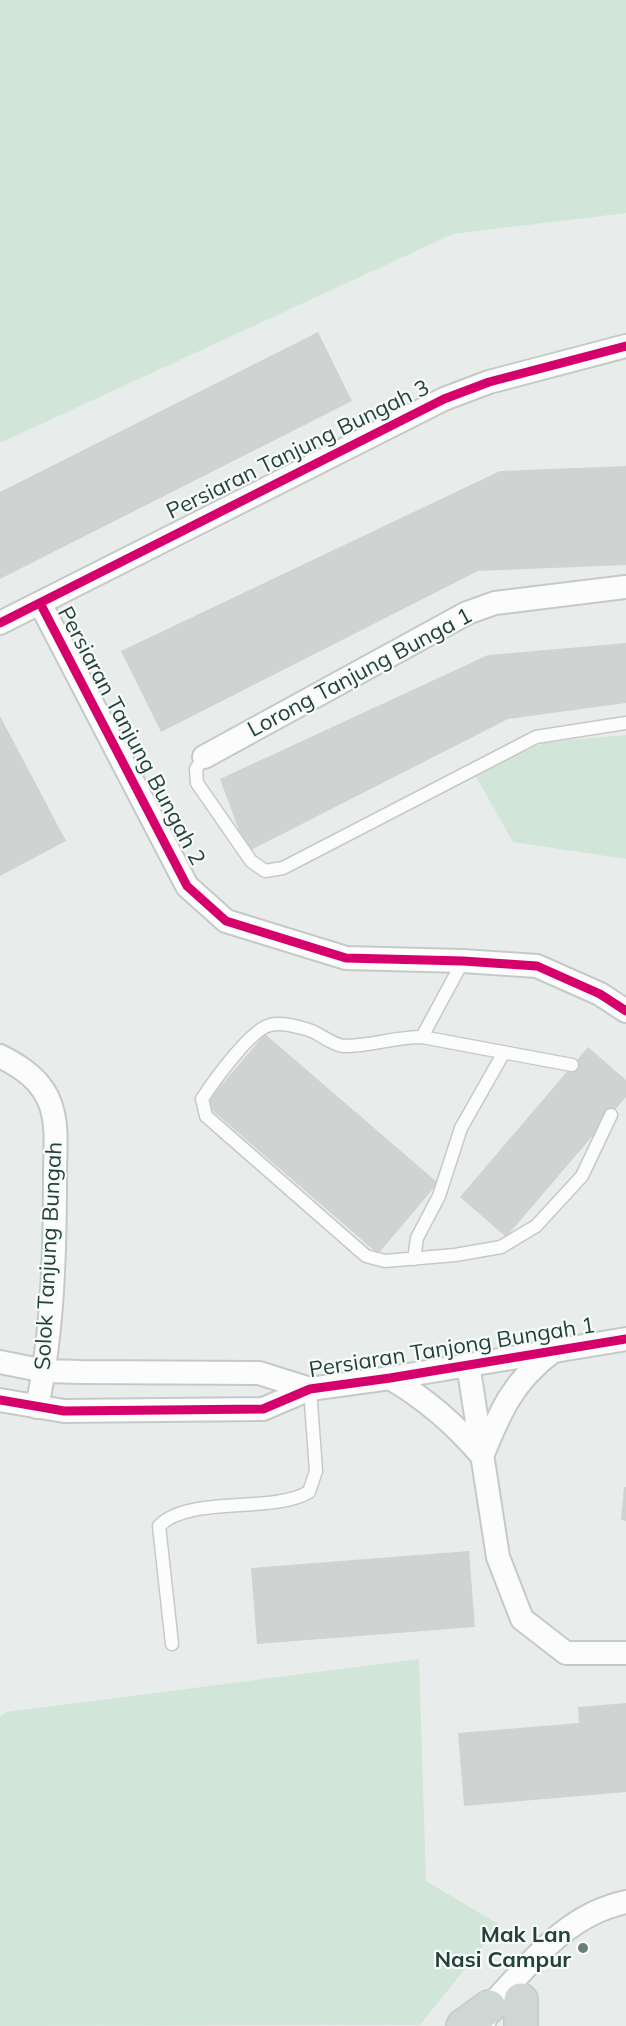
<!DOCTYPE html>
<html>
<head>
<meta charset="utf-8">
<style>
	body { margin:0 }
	canvas { display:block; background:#e8edeb }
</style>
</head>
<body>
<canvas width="626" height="2026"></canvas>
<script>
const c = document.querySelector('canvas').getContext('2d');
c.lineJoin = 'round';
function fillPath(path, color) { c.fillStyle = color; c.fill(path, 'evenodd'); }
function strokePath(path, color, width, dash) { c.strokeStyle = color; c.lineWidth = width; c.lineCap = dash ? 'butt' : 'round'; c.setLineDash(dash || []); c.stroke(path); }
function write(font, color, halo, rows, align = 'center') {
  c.font = font + ' Mulish,sans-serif'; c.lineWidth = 4.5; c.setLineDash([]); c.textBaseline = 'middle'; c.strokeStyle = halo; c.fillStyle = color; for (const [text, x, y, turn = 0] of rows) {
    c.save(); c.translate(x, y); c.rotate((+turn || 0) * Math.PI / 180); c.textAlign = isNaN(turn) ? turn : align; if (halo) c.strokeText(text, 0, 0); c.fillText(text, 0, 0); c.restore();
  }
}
fillPath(new Path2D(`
	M0 0H626V213L453 234 0 443Z
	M626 735V859L513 842 475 775 545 742Z
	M419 1659 426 1881 500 1925 420 2025 0 2026V1716L7 1712Z`), '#d1e6d8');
fillPath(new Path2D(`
	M318 332 352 401 0 579V492Z
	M626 466V565L478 571 161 732 121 651 500 471Z
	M626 643V703L508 719 247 852 220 779 488 655Z
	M0 716 66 841 0 876Z
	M265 1034 438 1183 378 1254 205 1104Z
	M588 1047 626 1080V1097L506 1237 460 1197Z
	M624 1487H626V1521L621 1520Z
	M469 1551 475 1627 257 1644 251 1568Z
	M626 1703V1792L464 1806 458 1733 579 1723 578 1707Z`), '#cfd4d2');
const service = new Path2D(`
	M204 757 196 769 197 783 251 861 265 871 283 868 536 737 626 723
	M463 961 422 1037 572 1065
	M422 1037C394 1037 371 1046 344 1046 331 1045 319 1032 306 1029 296 1026 280 1022 270 1025 251 1029 213 1082 202 1099L206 1116 366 1256 385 1261 455 1255 501 1247 536 1226 582 1176 611 1115
	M414 1259 417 1238 439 1196 461 1128 503 1054
	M172 1644 159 1526C189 1495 271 1514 309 1492L316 1471 310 1389`);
const minor = new Path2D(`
	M40 603 187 886 226 921 346 958 463 961 537 966 600 994 626 1011
	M0 623 444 399 489 382 626 346
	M204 757 467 613 495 603 626 587
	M0 1056C22 1067 43 1081 51 1106 58 1127 55 1152 55 1174 55 1251 53 1331 37 1407
	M0 1362 45 1371 81 1372 259 1373 310 1389
	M468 1364 498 1557 522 1619 566 1653H626
	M390 1378C426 1399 455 1424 482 1456 500 1412 513 1381 552 1352
	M0 1400 64 1411 263 1409 310 1389 390 1378 626 1339
	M485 2020 489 2007C530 1964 565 1915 626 1902`);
const primary = new Path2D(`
	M463 2026 489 2007
	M521 2026V2000`);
strokePath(service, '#c5cac8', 15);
strokePath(minor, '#c5cac8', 26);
strokePath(primary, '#c3ccc9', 36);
strokePath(service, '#fcfcfc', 12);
strokePath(minor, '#fcfcfc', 22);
strokePath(primary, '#cfd7d5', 33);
strokePath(new Path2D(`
	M40 603 187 886 226 921 346 958 463 961 537 966 600 994 626 1011
	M0 623 444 399 489 382 626 346
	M0 1400 64 1411 263 1409 310 1389 390 1378 626 1339`), '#d6006c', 9);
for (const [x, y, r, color] of [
	[583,1948,6,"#697e78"]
]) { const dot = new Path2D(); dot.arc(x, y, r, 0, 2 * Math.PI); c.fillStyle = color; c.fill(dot); strokePath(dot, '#f7fbf9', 2); }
write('22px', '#24423a', '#f7fbf9', [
	["Persiaran Tanjung Bungah 3",298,450,-26],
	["Lorong Tanjung Bunga 1",360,673,-28],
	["Persiaran Tanjung Bungah 2",131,736,62],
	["Solok Tanjung Bungah",49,1256,-87],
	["Persiaran Tanjong Bungah 1",452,1348,-9]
]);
write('bold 22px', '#24423a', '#f7fbf9', [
	["Mak Lan",571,1935],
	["Nasi Campur",571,1960]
], 'right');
</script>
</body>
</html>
